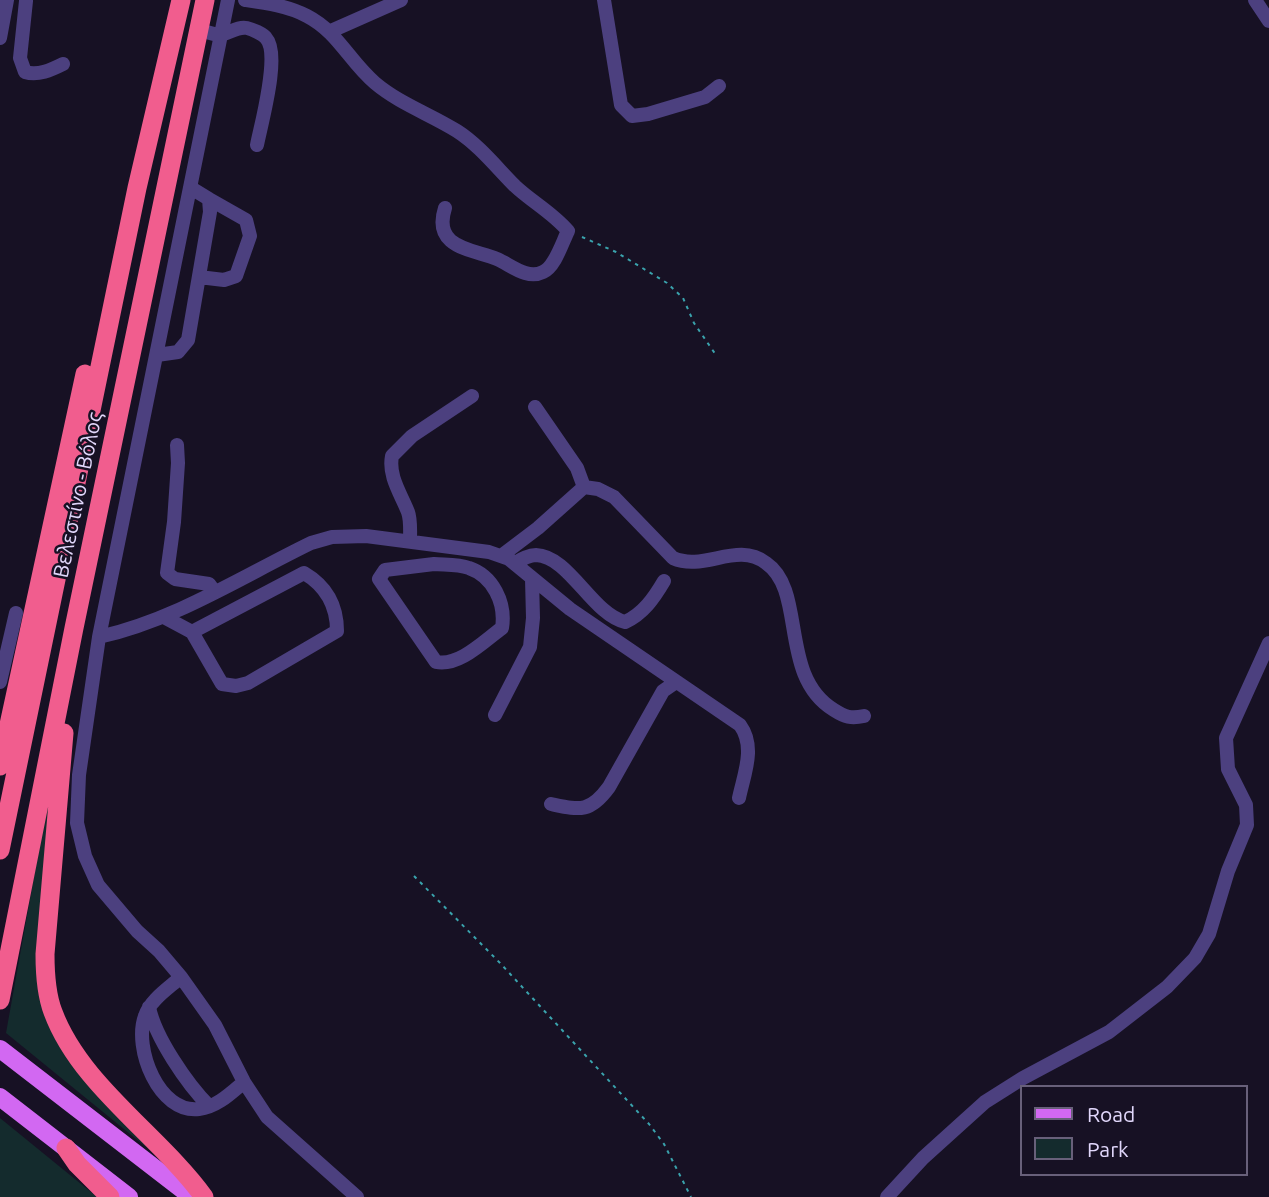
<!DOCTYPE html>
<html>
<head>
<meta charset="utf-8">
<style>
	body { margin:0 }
	#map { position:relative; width:1269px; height:1197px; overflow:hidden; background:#171124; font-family:Ubuntu,sans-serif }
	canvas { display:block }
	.legend { position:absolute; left:1020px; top:1085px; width:228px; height:91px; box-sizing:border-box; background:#171124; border:2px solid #68607a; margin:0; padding:9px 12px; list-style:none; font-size:21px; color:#e1d7fb }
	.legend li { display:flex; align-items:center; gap:14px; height:35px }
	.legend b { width:35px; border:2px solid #68607a }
</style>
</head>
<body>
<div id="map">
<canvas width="1269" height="1197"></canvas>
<ul class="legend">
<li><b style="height:9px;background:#d268f2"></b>Road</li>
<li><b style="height:19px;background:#142b2d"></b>Park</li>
</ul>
</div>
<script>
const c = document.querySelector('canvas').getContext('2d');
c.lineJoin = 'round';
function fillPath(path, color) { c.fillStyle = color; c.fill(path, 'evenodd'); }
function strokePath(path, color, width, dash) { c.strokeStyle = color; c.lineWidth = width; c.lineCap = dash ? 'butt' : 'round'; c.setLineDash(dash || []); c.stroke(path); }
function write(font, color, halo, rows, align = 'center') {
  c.font = font + ' Ubuntu,sans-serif'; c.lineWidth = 5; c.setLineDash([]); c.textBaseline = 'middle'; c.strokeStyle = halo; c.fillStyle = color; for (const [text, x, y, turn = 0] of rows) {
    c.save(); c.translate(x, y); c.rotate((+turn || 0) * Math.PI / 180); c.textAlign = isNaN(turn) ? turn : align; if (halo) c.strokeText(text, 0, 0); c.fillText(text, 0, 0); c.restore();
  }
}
fillPath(new Path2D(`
	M51 782 41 991 157 1156 6 1033Z
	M0 1118 97 1197H0Z`), '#142b2d');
strokePath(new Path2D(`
	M582 237 616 252 667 283 683 298 694 323 716 355
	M414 876 500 963 649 1124 664 1144 691 1197`), '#3aa3ad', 2, [3.5, 5]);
strokePath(new Path2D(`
	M228 0 99 637 79 775 77 823 85 856 98 885 137 931 159 951 181 977 215 1025 244 1082 267 1117 357 1197
	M245 0C266 3 288 6 307 16 338 32 349 61 375 83 400 104 430 114 457 131 479 145 497 168 515 186 532 202 553 213 568 231 562 243 555 267 543 272 527 280 511 265 497 259 472 249 432 248 445 208
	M604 0 621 105 632 116 648 114 705 97 719 86
	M1255 0 1269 21
	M26 1 20 58 25 72C38 76 51 70 63 64
	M199 30C205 31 214 35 220 35 229 34 237 26 247 28 252 29 263 34 266 38 281 54 261 124 257 145
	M331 31 401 0
	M0 38 7 0
	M199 277 224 280 236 276 250 236 246 220 209 199
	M157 355 178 352 188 340 210 212 209 199 191 188
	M535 407 577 468 584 487
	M177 445 178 463 174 522 167 573 175 579 209 584 215 592
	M410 541C410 532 411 520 408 512 401 494 388 476 392 456L412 436 472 396
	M501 556 538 528 584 487 598 489 614 497 673 558C704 572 737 541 766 563 807 591 778 676 834 710 845 717 851 719 864 716
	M515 563C522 559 529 555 536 555 569 556 592 614 625 622 643 614 654 598 664 581
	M434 564C445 565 458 564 469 568 493 576 506 603 502 628 484 641 459 667 436 662L379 579 385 570Z
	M304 573C326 586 337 605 337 631L248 683 236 686 222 684 192 632Z
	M164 617 192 632
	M99 637C175 620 241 577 311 543L332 537 366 536 489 552 509 559 570 609 740 725C756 747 744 774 739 798
	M0 682 16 613
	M495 715 530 647 533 618 532 579
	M551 804C580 810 590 813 609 787L663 691 676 682
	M181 977C169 988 150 1000 145 1016 133 1048 159 1114 199 1109 217 1107 231 1093 244 1082
	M149 1007C155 1037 187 1084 209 1106
	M887 1197 923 1158 985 1102 1023 1078 1109 1032 1167 987 1195 958 1209 934 1228 871 1247 825 1246 805 1228 769 1226 738 1269 643`), '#4c407f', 14);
strokePath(new Path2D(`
	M0 1049 192 1197
	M0 1097 129 1197`), '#d268f2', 18);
strokePath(new Path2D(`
	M64 733 45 954C45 974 46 994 53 1012 80 1085 159 1135 204 1197
	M0 766 85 374
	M0 850 137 188 181 0
	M0 1000 74 628 205 0
	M66 1148 77 1164 110 1197`), '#f15d8e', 19);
write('21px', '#e1d7fb', '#171124', [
	["Βελεστίνο - Βόλος",78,495,-78]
]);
</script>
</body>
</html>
